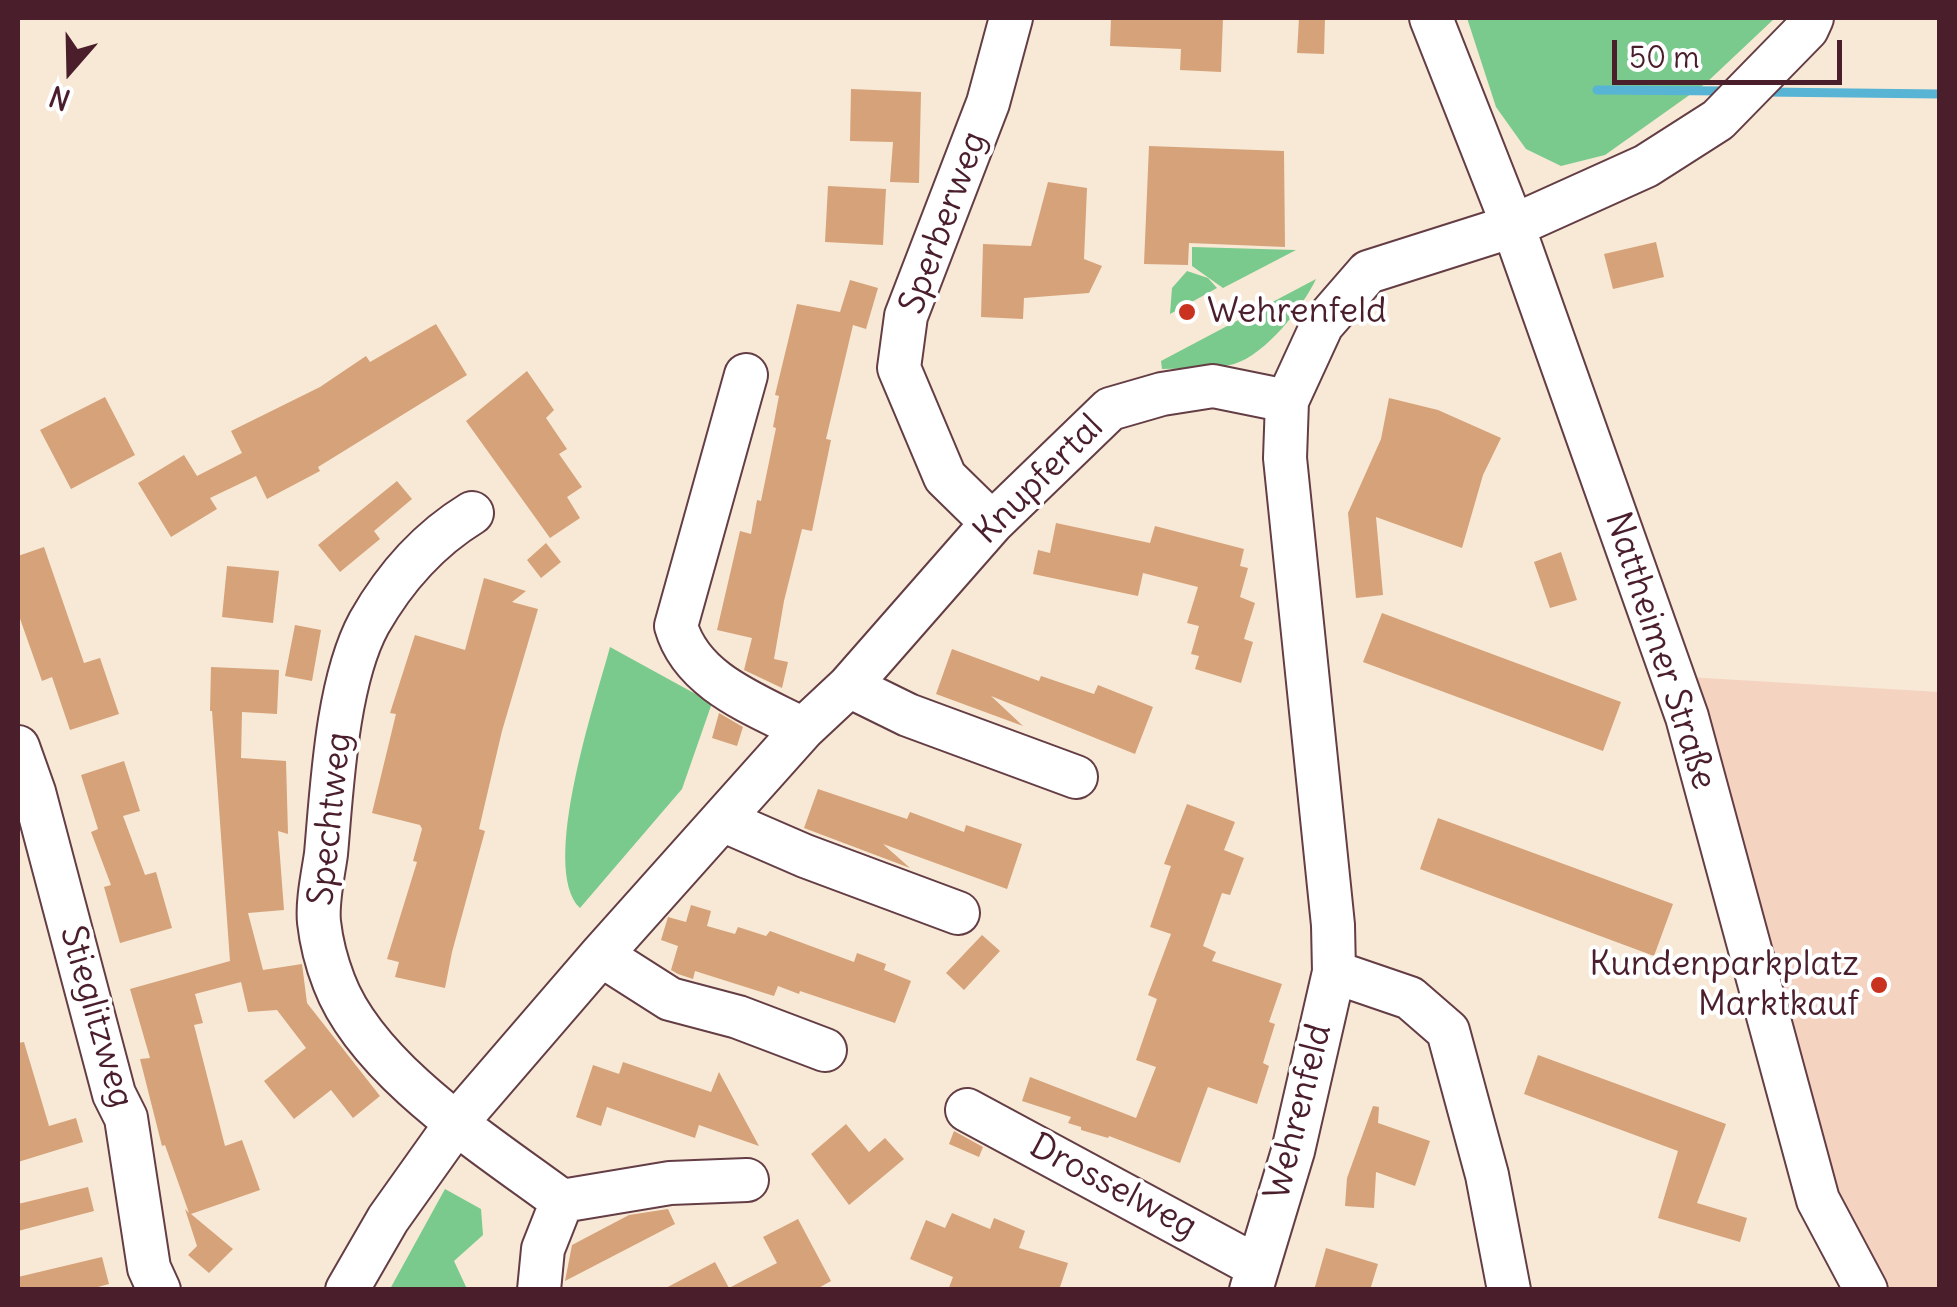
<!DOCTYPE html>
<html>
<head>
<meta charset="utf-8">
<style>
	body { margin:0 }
	#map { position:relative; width:1957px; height:1307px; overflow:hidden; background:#f7e9d6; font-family:Delius,sans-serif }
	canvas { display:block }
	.frame { position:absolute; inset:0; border:20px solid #4a1f2b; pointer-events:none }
	.north { position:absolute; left:20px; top:20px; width:100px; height:100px; -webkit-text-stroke:8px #fff; paint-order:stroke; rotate:200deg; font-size:28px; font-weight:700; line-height:40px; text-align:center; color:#4a1f2b }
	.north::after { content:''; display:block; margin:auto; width:35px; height:45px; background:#4a1f2b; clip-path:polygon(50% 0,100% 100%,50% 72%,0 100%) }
	.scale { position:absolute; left:1612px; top:40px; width:230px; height:45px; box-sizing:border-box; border:5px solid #4a1f2b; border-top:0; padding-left:12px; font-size:30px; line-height:35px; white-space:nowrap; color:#4a1f2b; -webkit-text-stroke:8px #fff; paint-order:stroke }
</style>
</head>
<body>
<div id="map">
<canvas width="1957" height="1307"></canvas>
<div class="frame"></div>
<div class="north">N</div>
<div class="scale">50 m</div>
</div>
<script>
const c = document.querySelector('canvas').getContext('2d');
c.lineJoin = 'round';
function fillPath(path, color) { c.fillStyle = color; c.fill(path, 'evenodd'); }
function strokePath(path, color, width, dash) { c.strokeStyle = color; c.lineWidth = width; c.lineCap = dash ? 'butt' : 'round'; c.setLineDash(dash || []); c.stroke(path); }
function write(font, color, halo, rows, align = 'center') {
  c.font = font + ' Delius,sans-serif'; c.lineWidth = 8; c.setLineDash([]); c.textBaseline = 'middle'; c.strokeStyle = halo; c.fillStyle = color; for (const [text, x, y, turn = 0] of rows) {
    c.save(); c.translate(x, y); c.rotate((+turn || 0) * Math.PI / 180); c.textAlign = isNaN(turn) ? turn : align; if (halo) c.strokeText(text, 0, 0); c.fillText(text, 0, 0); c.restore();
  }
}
fillPath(new Path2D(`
	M1671 676 1939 692V1289H1886L1829 1187Z`), '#f5d3c1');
fillPath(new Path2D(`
	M1467 18H1775L1705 84 1605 155 1561 166 1526 149 1496 107Z
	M1192 247 1296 250 1223 288 1192 266Z
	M1187 271 1208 278 1217 288 1170 314 1172 288Z
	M1316 279C1303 307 1265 355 1234 364 1212 370 1185 368 1162 369L1161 361Z
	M610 647 712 703 682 789 580 908C539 868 596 700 610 647Z
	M445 1189 481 1209 483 1235 454 1261 467 1289H390Z`), '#79ca8c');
strokePath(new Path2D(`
	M1597 90 1725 91
	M1765 92 1940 94`), '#57b4d5', 9);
fillPath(new Path2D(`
	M1111 18H1223L1221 72 1180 70 1181 49 1110 46Z
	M1299 18H1325L1324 54 1297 53Z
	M851 89 921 92 919 183 890 182 893 142 850 141Z
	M1149 146 1284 151 1285 247 1189 243 1188 265 1144 264Z
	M1048 182 1087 188 1084 259 1102 266 1089 293 1024 298 1023 319 981 317 983 244 1031 246Z
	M828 186 886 189 883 245 825 242Z
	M1656 242 1664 277 1613 289 1604 254Z
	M850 280 878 288 866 329 853 325 826 439 831 440 812 531 802 529 784 601 774 659 788 662 782 688 744 670 752 638 717 630 740 531 751 534 757 500 761 501 776 428 773 427 779 396 775 395 797 304 840 312Z
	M436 324 467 375 318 467 320 471 267 499 256 476 210 498 217 509 171 537 138 483 184 455 197 476 242 453 231 431 320 387 366 356 370 362Z
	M527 371 554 410 546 418 567 449 559 454 582 487 567 497 580 518 550 538 466 421Z
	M105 397 135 455 71 489 40 430Z
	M1389 398 1438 410 1501 438 1483 475 1462 548 1376 517 1383 595 1356 598 1348 513 1381 439Z
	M397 481 412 499 374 531 380 539 340 572 318 545Z
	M1056 523 1150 543 1155 526 1244 549 1240 566 1248 568 1240 597 1255 603 1244 639 1253 642 1241 683 1195 669 1199 656 1191 654 1199 626 1187 623 1198 587 1143 573 1138 596 1033 574 1038 550 1050 553Z
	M546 543 561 562 541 578 527 560Z
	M44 547 84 663 100 658 119 714 70 730 52 677 42 681 18 613V556Z
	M1561 552 1577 600 1550 608 1534 562Z
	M227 566 279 571 273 623 222 617Z
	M484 578 526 591 512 602 538 609 502 731 479 829 485 831 452 952 445 988 395 977 399 962 387 959 417 862 413 861 422 829 420 825 372 813 396 714 390 713 415 635 465 650Z
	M1382 613 1621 702 1603 751 1363 662Z
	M295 625 321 630 312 681 285 676Z
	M952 649 1039 681 1041 676 1094 694 1098 685 1153 707 1135 754 991 696 1023 726 936 694Z
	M211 667 279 670 277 714 242 712 241 758 286 761 288 834 278 831 284 910 248 913 263 970 302 964 307 1003 380 1096 353 1118 331 1090 294 1119 264 1081 306 1048 277 1010 248 1012 241 982 195 994 203 1023 194 1025 225 1146 242 1140 260 1190 191 1214 233 1249 209 1273 188 1255 197 1246 185 1209 189 1213 165 1145 162 1146 140 1059 150 1058 130 989 230 961 212 711H210Z
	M719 713 743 727 737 746 712 738Z
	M124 761 140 811 123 816 145 875 156 872 172 928 120 943 104 887 111 885 91 832 98 829 81 775Z
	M818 789 907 819 910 812 964 832 966 825 1022 844 1007 889 883 844 910 868 804 828Z
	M1187 804 1235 822 1224 850 1244 858 1230 895 1222 893 1203 946 1216 952 1212 961 1282 984 1269 1022 1275 1024 1263 1063 1269 1066 1257 1104 1208 1087 1180 1163 1109 1136 1108 1138 1081 1130V1127L1068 1123 1071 1117 1022 1101 1030 1077 1136 1118 1156 1067 1136 1060 1157 999 1148 995 1171 934 1150 927 1171 866 1164 864Z
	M1438 818 1673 904 1654 956 1420 869Z
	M691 905 711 911 707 926 735 934 738 927 766 936 770 931 854 962 857 953 886 964 884 970 911 981 895 1023 800 991 799 994 778 986 774 996 695 971 693 979 678 974 671 970 678 946 661 940 668 917 686 922Z
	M982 935 1000 951 964 990 946 973Z
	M24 1042 49 1126 76 1118 83 1142 18 1162V1043Z
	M1538 1055 1726 1124 1697 1203 1747 1218 1740 1242 1658 1218 1678 1151 1524 1094Z
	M623 1062 711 1092 719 1072 759 1146 699 1125 695 1138 607 1107 601 1126 576 1117 593 1065 619 1074Z
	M1373 1106 1379 1107 1378 1123 1430 1141 1415 1186 1376 1172 1374 1208 1345 1206 1347 1178Z
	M846 1124 869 1152 885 1138 904 1159 849 1205 811 1154Z
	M954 1131 983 1147 979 1157 949 1144Z
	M88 1187 94 1211 18 1231V1204Z
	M668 1209 675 1224 565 1281 572 1245 629 1215Z
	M952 1213 990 1229 994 1218 1025 1231 1019 1248 1068 1263 1059 1290H948L953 1277 910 1259 926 1220 945 1228Z
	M798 1219 831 1281 815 1290H662L715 1262 729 1288 777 1263 763 1237Z
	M1326 1248 1378 1264 1370 1290H1314Z
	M102 1257 109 1284 87 1290H18V1277Z`), '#d6a279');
const minor = new Path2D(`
	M1431 18 1513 226 1687 717 1818 1200 1866 1290
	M746 375 676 626C692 682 755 704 803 729
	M472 513C428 540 394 579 369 623 337 682 332 786 326 854 323 875 317 901 319 922 321 940 327 964 334 982 367 1070 488 1146 562 1201L670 1183 747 1180
	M992 523 945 477 899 368 906 316 988 103 1011 18
	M849 686 908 715 1076 777
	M18 747 34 792 114 1094 126 1118 149 1268 159 1290
	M722 820 805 856 958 913
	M601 955 670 999 738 1017 825 1050
	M1334 972 1410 998 1448 1031 1487 1175 1509 1290
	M967 1110 1258 1267
	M347 1290 388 1219 457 1122 601 955 803 729 849 686 992 523 1110 409 1162 394 1213 386 1287 401
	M539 1290 543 1249 562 1201
	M1251 1290 1293 1151 1334 972 1333 925 1285 458 1287 401 1322 325 1368 272 1513 226 1646 166 1718 120 1807 29 1812 18`);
strokePath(minor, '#643d45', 46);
strokePath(minor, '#fff', 42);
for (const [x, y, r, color] of [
	[1187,312,10,"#c8321e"],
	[1879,985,10,"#c8321e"]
]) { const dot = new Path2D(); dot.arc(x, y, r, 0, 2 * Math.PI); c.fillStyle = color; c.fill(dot); strokePath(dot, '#fff', 4); }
write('35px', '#4a1f2b', '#fff', [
	["Sperberweg",944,223,-70],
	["Knupfertal",1039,480,-45],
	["Nattheimer Straße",1660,651,72],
	["Spechtweg",331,819,-84],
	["Stieglitzweg",96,1017,74],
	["Wehrenfeld",1299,1112,-76],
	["Drosselweg",1113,1187,28]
]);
write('35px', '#4a1f2b', '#fff', [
	["Wehrenfeld",1207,312],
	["Kundenparkplatz",1859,965,"right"],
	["Marktkauf",1859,1005,"right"]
], 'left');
</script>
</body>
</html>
